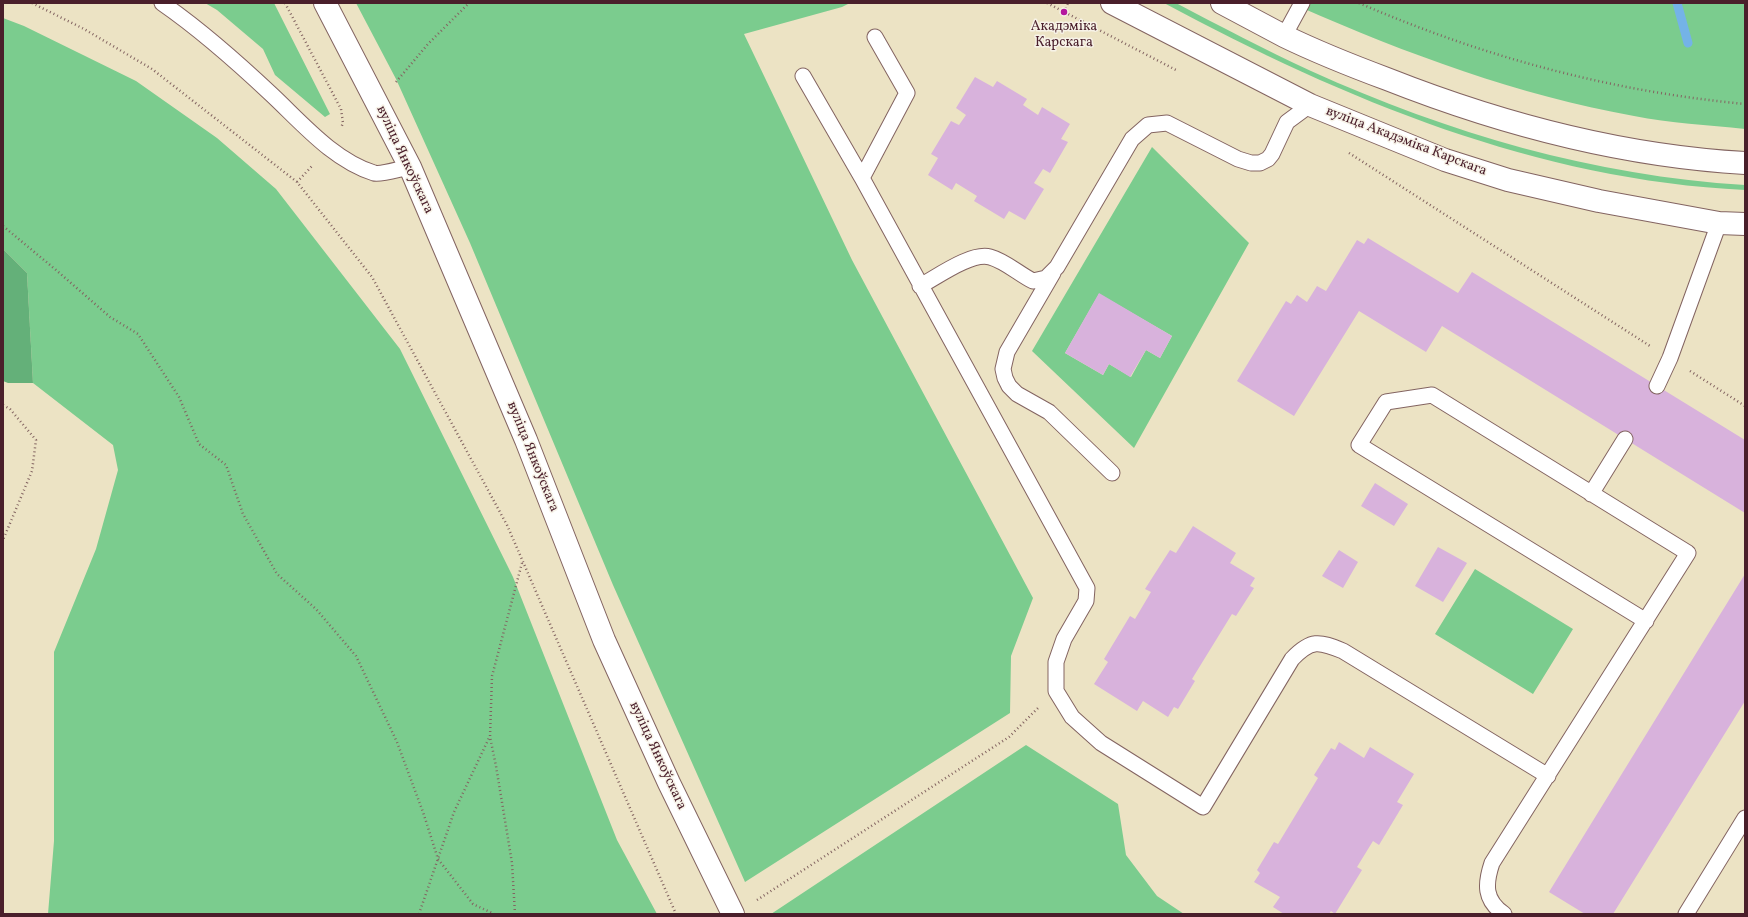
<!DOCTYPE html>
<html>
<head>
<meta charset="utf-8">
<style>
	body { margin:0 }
	#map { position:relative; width:1748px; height:917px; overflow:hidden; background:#ece3c4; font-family:Vollkorn,serif }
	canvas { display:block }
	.frame { position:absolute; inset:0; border:4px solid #4a1f2b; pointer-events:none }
</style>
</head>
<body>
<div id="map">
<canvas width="1748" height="917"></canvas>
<div class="frame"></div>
</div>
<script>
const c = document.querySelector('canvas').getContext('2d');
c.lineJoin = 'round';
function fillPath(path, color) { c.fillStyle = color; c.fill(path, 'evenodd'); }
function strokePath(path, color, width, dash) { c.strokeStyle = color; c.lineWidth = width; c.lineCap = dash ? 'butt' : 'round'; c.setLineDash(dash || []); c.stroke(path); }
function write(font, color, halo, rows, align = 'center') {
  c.font = font + ' Vollkorn,serif'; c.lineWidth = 3; c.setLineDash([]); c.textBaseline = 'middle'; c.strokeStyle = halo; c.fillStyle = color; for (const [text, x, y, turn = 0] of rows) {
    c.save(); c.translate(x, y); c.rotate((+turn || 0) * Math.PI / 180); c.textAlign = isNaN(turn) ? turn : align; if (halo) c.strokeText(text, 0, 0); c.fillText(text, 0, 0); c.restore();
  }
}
fillPath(new Path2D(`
	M205 3H274L330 114 325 117 275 75 263 49 217 10Z
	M356 3H850L842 7 744 34 852 260 1033 598 1011 656 1010 713 745 882 613 585 470 243 396 79Z
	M1164 3H1176C1220 26 1265 50 1311 71 1448 133 1594 176 1745 185V190C1537 180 1345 100 1164 3Z
	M1302 3H1745V129C1708 125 1670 123 1634 116 1518 95 1407 54 1300 7Z
	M3 18 24 26 136 81 217 138 276 189 400 349 513 577 617 840 657 914H48L54 841V652L96 549 118 470 113 445 33 383 27 273 3 249Z
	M1152 147 1249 243 1134 448 1032 351ZM1099 294 1172 336 1160 358 1146 350 1131 377 1109 364 1103 375 1065 353Z
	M1475 569 1573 629 1533 694 1435 634Z
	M1026 745 1118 804 1126 855 1157 896 1184 914H771Z`), '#7bcc8e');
fillPath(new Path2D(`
	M3 249 27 273 33 383H8L3 381Z`), '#64b079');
strokePath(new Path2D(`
	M1677 3 1688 43`), '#74b3e7', 9);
fillPath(new Path2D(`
	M975 77 993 87 997 81 1027 99 1023 105 1038 115 1042 107 1070 124 1061 139 1068 142 1050 173 1043 169 1034 183 1044 189 1025 220 1009 211 1004 219 974 201 977 196 956 183 952 190 928 175 938 158 931 154 951 121 959 125 966 115 956 108Z
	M1368 238 1458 293 1472 272 1745 440V513L1442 326 1426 352 1359 311 1294 416 1237 381 1286 301 1291 304 1297 295 1307 302 1317 286 1326 291 1357 240 1364 244Z
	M1099 293 1172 336 1160 358 1146 350 1130 377 1109 364 1103 375 1065 353Z
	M1375 483 1408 504 1394 526 1361 506Z
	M1193 526 1236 553 1230 563 1255 578 1250 586 1254 588 1236 616 1232 614 1192 679 1195 681 1178 709 1174 707 1168 717 1143 701 1137 711 1094 684 1108 662 1104 659 1130 616 1135 619 1151 592 1145 589 1170 550 1176 553Z
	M1438 547 1467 563 1443 602 1415 586Z
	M1339 550 1358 562 1343 588 1322 576Z
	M1745 574V701L1613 914H1585L1549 892Z
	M1339 742 1364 758 1370 747 1414 774 1397 802 1403 805 1379 845 1373 841 1357 867 1362 870 1335 914 1331 911 1329 914H1284L1273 907 1280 897 1254 882 1260 873 1257 870 1274 842 1278 844 1318 778 1314 775 1331 748 1335 750Z`), '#d8b2dc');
const lane = new Path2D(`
	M162 3C201 30 237 62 271 94 302 123 333 160 374 173 381 175 402 168 410 167
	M1284 36 1302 3
	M803 76 862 178 1087 588 1086 601 1064 639 1056 662V691L1072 717 1101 743 1203 807 1292 659C1311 639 1319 641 1343 651L1548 776
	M862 178 907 93 875 37
	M1053 273 1007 352 1003 369 1005 378 1009 386 1017 394 1049 412 1112 473
	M920 286C937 277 971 252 990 257 1005 261 1019 274 1033 281L1046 278 1057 267 1132 139 1148 125 1167 123 1238 159 1251 163H1260L1268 159 1272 154 1287 122 1310 105
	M1657 386 1670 358 1719 223
	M1591 494 1625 439
	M1504 914C1484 900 1485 884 1492 863L1688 553 1432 395 1386 402 1359 445 1646 621
	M1686 914 1745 818`);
const secondary = new Path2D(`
	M325 3 410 167 526 440 604 640 669 783 733 914
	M1112 3 1310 105 1445 160 1508 180 1599 201 1719 223 1745 224
	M1222 3C1243 14 1263 25 1284 36 1317 52 1352 66 1387 79 1501 124 1622 156 1745 163`);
strokePath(lane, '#836461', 17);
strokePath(secondary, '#836461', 24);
strokePath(new Path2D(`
	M32 3 84 29 152 69 297 182 372 277 507 525 676 914
	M285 3 341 109 343 123 341 128
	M1047 3 1176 70
	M1359 3C1484 57 1609 91 1745 104
	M1064 12 1068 3
	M396 82 428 44 469 3
	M1349 153 1650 346
	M297 182 313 165
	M3 226 56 270 110 317 138 334 179 397 199 444 226 465 243 514 277 574 316 609 356 656 397 742 423 812 438 859 473 904 494 914
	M1690 371 1745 406
	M3 405 10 409 36 440 32 471 3 540
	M757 900 1009 737 1038 708
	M419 914 454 812 489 738
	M515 914 512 863 496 766 490 737 492 676 522 563`), '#836461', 2.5, [1, 3]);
strokePath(lane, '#fff', 15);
strokePath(secondary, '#fff', 22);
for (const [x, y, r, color] of [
	[1064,12,4,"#b5179e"]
]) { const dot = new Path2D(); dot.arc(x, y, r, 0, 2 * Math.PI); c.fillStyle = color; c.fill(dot); strokePath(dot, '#f7f3e8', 1.5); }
write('14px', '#4a1f2b', '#f7f3e8', [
	["Акадэміка",1064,27],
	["Карскага",1064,43]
]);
write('14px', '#4a1f2b', '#f7f3e8', [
	["вуліца Акадэміка Карскага",1406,142,21],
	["вуліца Янкоўскага",404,160,65],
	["вуліца Янкоўскага",532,457,68],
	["вуліца Янкоўскага",657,756,65]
]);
</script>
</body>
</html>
